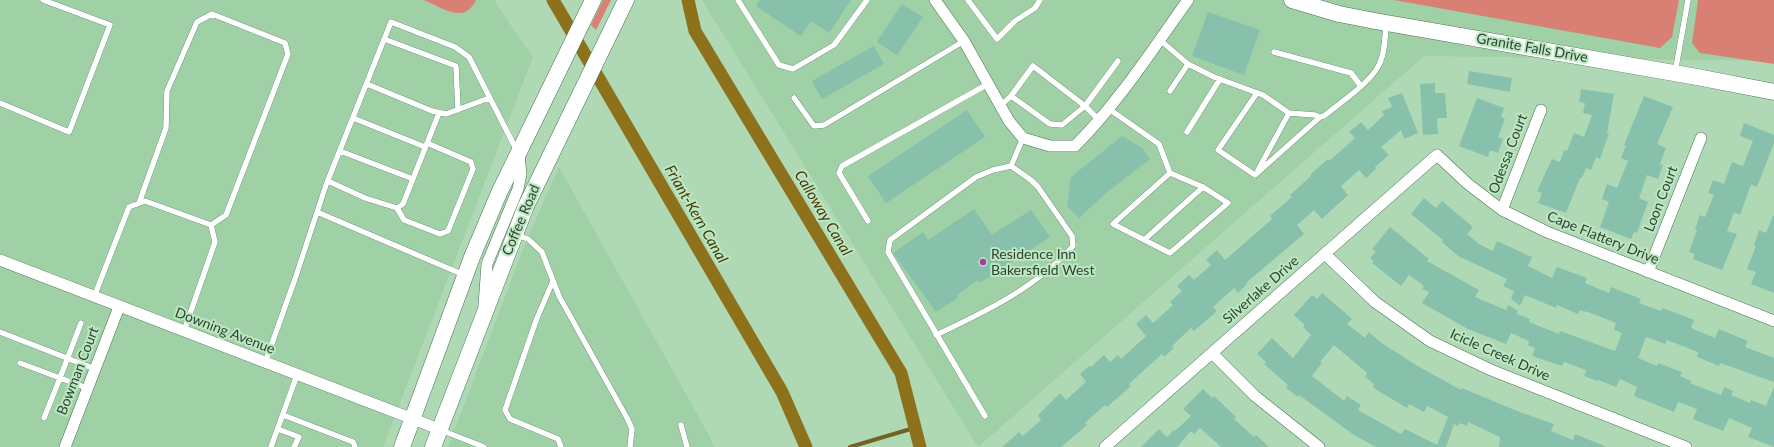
<!DOCTYPE html>
<html>
<head>
<meta charset="utf-8">
<style>
	body { margin:0 }
	canvas { display:block; background:#afd9b5 }
</style>
</head>
<body>
<canvas width="1774" height="447"></canvas>
<script>
const c = document.querySelector('canvas').getContext('2d');
c.lineJoin = 'round';
function fillPath(path, color) { c.fillStyle = color; c.fill(path, 'evenodd'); }
function strokePath(path, color, width, dash) { c.strokeStyle = color; c.lineWidth = width; c.lineCap = dash ? 'butt' : 'round'; c.setLineDash(dash || []); c.stroke(path); }
function write(font, color, halo, rows, align = 'center') {
  c.font = font + ' Lato,sans-serif'; c.lineWidth = 4; c.setLineDash([]); c.textBaseline = 'middle'; c.strokeStyle = halo; c.fillStyle = color; for (const [text, x, y, turn = 0] of rows) {
    c.save(); c.translate(x, y); c.rotate((+turn || 0) * Math.PI / 180); c.textAlign = isNaN(turn) ? turn : align; if (halo) c.strokeText(text, 0, 0); c.fillText(text, 0, 0); c.restore();
  }
}
fillPath(new Path2D(`
	M0 0H495L498 7 533 57 383 447H0Z
	M702 0H1774V64L1764 61 1424 56 978 447Z
	M559 167 711 439 714 447H448L527 239Z`), '#9fd0a6');
fillPath(new Path2D(`
	M424 0H476C464 25 443 8 424 0Z
	M603 0H611L596 30 591 25Z
	M1394 0H1679L1672 37 1660 48Z
	M1698 0H1774V64L1700 53 1692 43Z`), '#d88074');
strokePath(new Path2D(`
	M850 447 914 428`), '#726322', 4);
strokePath(new Path2D(`
	M553 0 782 392 806 447
	M688 0 695 31 901 373 920 447`), '#8e711b', 13);
fillPath(new Path2D(`
	M760 0H851L829 33 811 21 801 36 756 6Z
	M902 4 923 17 897 55 877 42Z
	M1208 12 1260 30 1244 75 1192 56Z
	M874 46 884 64 822 99 812 81Z
	M1469 71 1512 78 1510 92 1467 84Z
	M1435 83V93H1445L1447 118H1437L1438 134 1423 135 1420 84Z
	M1581 89 1614 94 1607 133H1609L1600 159 1596 157 1591 170 1586 168 1582 178H1580L1566 213 1538 203 1542 193 1537 191 1552 159 1560 162 1564 150 1567 151 1574 133 1584 137 1592 115 1583 113 1585 103 1579 102Z
	M1402 93 1418 133 1404 139 1401 130 1381 147 1389 155 1375 167 1376 169 1366 178 1359 170 1341 186 1348 195 1322 219 1314 210 1297 225 1304 234 1246 283 1247 284 1238 293 1234 288 1213 307 1217 311 1194 331 1191 328 1172 346 1174 348 1164 357 1162 354 1129 384 1131 386 1107 407 1105 405 1085 423 1087 425 1061 447H1002L1019 432 1023 436 1041 420 1038 415 1060 393 1066 400 1086 382 1080 374 1089 366 1091 367 1104 355 1110 362 1118 355 1121 359 1146 336 1136 324 1146 315 1153 323 1173 305 1170 302 1182 291 1177 286 1189 275 1194 280 1211 265 1206 260 1217 250 1225 260 1272 219 1270 216 1292 197 1290 195 1311 176 1310 175 1328 159 1329 161 1355 138 1349 132 1361 122 1368 130 1384 115 1382 111 1392 107 1388 98Z
	M1644 96 1673 107 1657 144 1666 148 1660 164 1663 165 1658 179 1647 175 1639 198 1648 202 1637 233 1634 232 1631 239 1600 227 1609 202 1602 199 1607 184 1617 188 1628 161 1621 158 1626 145H1624Z
	M1477 98 1504 108 1501 117 1505 119 1498 137 1503 139 1498 153 1490 150 1488 157 1459 146Z
	M967 110 985 137 886 203 868 176Z
	M1744 123 1774 135V143L1757 187 1751 185 1740 215 1734 212 1727 231 1737 234 1722 270 1693 259 1695 254 1689 252 1697 230 1695 229 1700 215 1705 217 1714 195 1708 193 1713 180 1724 184 1732 162 1743 166 1753 141 1740 136Z
	M1122 136 1142 148 1150 159 1106 193 1079 218 1067 206 1071 177Z
	M1424 198 1436 208 1442 201 1473 227 1467 234 1479 244 1493 251 1497 241 1532 257 1528 266 1552 278 1557 267 1587 278 1585 283 1609 293 1611 287 1641 299 1639 303 1661 311 1663 308 1694 320 1691 328 1715 338 1719 329 1748 341 1745 347 1774 358V382L1720 363 1719 366 1697 357 1698 352 1667 340 1665 344 1646 337 1638 358 1657 366 1658 363 1682 372 1680 376 1691 381 1690 383 1721 395 1724 387 1733 391 1731 395 1750 403 1751 400 1766 406 1774 387V447L1748 437 1752 428 1729 418 1723 431 1693 419 1697 409 1678 402 1674 412 1634 396 1637 387 1620 379 1616 387 1598 380 1597 381 1584 376 1586 370 1564 362 1562 366 1532 356 1535 348 1528 345 1529 341 1511 333 1506 344 1468 329 1422 303 1429 292 1422 289 1424 286 1409 275 1401 286 1372 263 1374 261 1370 258 1376 252 1372 249 1390 227 1429 259 1427 261 1479 290 1475 297 1506 310 1508 305 1518 311 1517 314 1530 319 1529 322 1559 334 1560 331 1615 351 1622 333 1614 330 1616 323 1585 311V312L1580 310 1578 314 1557 305 1556 308 1525 295 1520 306 1511 299 1514 291 1503 286 1507 279 1458 256 1442 242 1443 240 1411 214Z
	M974 209 992 235 1031 210 1050 237 980 283 978 280 957 295 958 298 936 312 893 253 923 232 928 240Z
	M1773 216H1774V293L1751 284 1756 272 1747 269 1756 246 1754 245 1759 230 1766 233Z
	M1322 293 1352 319 1347 324 1365 338 1369 332 1380 342 1416 365 1461 390 1462 388 1517 411 1554 424 1551 431 1573 440 1575 434 1607 447H1499L1500 437 1468 422 1467 426 1460 423 1458 426 1454 424 1446 447H1376L1354 435 1299 395 1298 397 1286 388 1288 385 1264 364 1266 362 1257 354 1272 338 1293 358 1311 335 1303 327 1305 325 1294 315 1312 295 1317 299ZM1334 345 1367 373 1365 377 1374 384 1373 387 1380 392 1407 408 1409 404 1424 412 1427 406 1448 417 1437 445 1405 429 1401 434 1358 410 1361 405 1347 396 1344 401 1312 376 1322 363 1320 362Z
	M1203 389 1212 398 1214 396 1236 417 1234 419 1254 437 1256 435 1269 447H1221L1200 428 1194 434 1191 431 1177 447H1141L1159 429 1167 437 1174 430 1175 431 1191 416 1183 409Z`), '#87c1ab');
const lane = new Path2D(`
	M738 0 779 65 793 69 834 45 867 0
	M968 0 997 39 1015 21 1035 8 1040 0
	M384 39 456 66 458 110
	M1160 40 1188 64 1214 77 1263 95 1289 113 1315 115 1320 117 1324 116C1341 102 1369 84 1379 65 1385 53 1385 38 1386 25
	M1274 52 1351 73 1360 85
	M1675 73 1688 0
	M367 84 432 111 446 114 489 98
	M1170 91 1188 64
	M1257 93 1218 150 1255 175 1320 117
	M1011 96 1033 66 1085 106 1099 120
	M794 98 814 126 824 125 964 41
	M0 103 69 132 110 25 43 0
	M1000 106 1011 96 1050 124 1062 125 1085 106 1118 61
	M1109 109 1159 144 1170 173 1113 224 1170 253 1228 203 1203 187 1170 173
	M353 118 425 147
	M1187 132 1220 79
	M340 151 413 179
	M1258 170 1289 113
	M328 181 365 198 397 208 403 204 439 113
	M139 203 166 128 167 91 197 22 212 14 285 43 288 54 226 215 211 225
	M397 208 404 220 440 234 448 231 473 169 471 162 427 143
	M317 212 464 275
	M868 221 839 173 842 166 988 84
	M517 235 528 239 542 252 559 296 627 418 632 429 630 447
	M1144 240 1203 187
	M553 281 537 318 505 410 510 419 558 439 561 447
	M94 297 129 207 145 201 211 225 215 242 184 331
	M0 332 95 369
	M936 335C985 312 1037 287 1073 246L1072 236 1038 187 1031 180 1011 166
	M20 363 60 378 81 323
	M265 363 295 279 326 185 391 22 455 47 469 57 517 151
	M283 415 353 442 355 447
	M985 416 888 252 890 240 976 177 993 170 1011 166 1023 138
	M44 418 60 378 87 388
	M681 425 687 447
	M278 429 299 437 294 447
	M441 430 484 447
	M271 447 297 375`);
const street = new Path2D(`
	M935 0 964 41 1009 121 1023 138 1050 146H1075C1119 102 1152 50 1188 0
	M1502 210 1541 110
	M1325 254 1375 302 1430 341 1491 370 1686 447
	M0 260 439 429
	M1648 272 1701 138
	M484 305 487 264 518 189 521 174 519 155
	M1212 353 1255 396 1319 447
	M65 447 119 307
	M1105 447 1437 155 1468 184 1502 210 1547 232 1774 321`);
const secondary = new Path2D(`
	M1292 0 1339 14 1375 21 1697 77 1774 92
	M402 447 472 257 499 193 593 0
	M433 447 526 206 626 0`);
strokePath(lane, '#497050', 6);
strokePath(street, '#497050', 12);
strokePath(secondary, '#497050', 17);
strokePath(lane, '#fff', 5.5);
strokePath(street, '#fff', 11);
strokePath(secondary, '#fff', 16);
for (const [x, y, r, color] of [
	[983,262,4,"#a43ea1"]
]) { const dot = new Path2D(); dot.arc(x, y, r, 0, 2 * Math.PI); c.fillStyle = color; c.fill(dot); strokePath(dot, '#bbe7c1', 1.5); }
write('14px', '#304233', '#bbe7c1', [
	["Granite Falls Drive",1532,48,10],
	["Odessa Court",1508,154,-69],
	["Loon Court",1661,199,-69],
	["Coffee Road",521,220,-67],
	["Cape Flattery Drive",1603,238,22],
	["Silverlake Drive",1261,290,-41],
	["Downing Avenue",225,331,21],
	["Icicle Creek Drive",1500,355,24],
	["Bowman Court",78,371,-69]
]);
write('14px', '#304233', '#bbe7c1', [
	["Residence Inn",991,254],
	["Bakersfield West",991,270]
], 'left');
write('italic 15px', '#463608', '#bbe7c1', [
	["Calloway Canal",823,213,59],
	["Friant-Kern Canal",696,214,60]
]);
</script>
</body>
</html>
